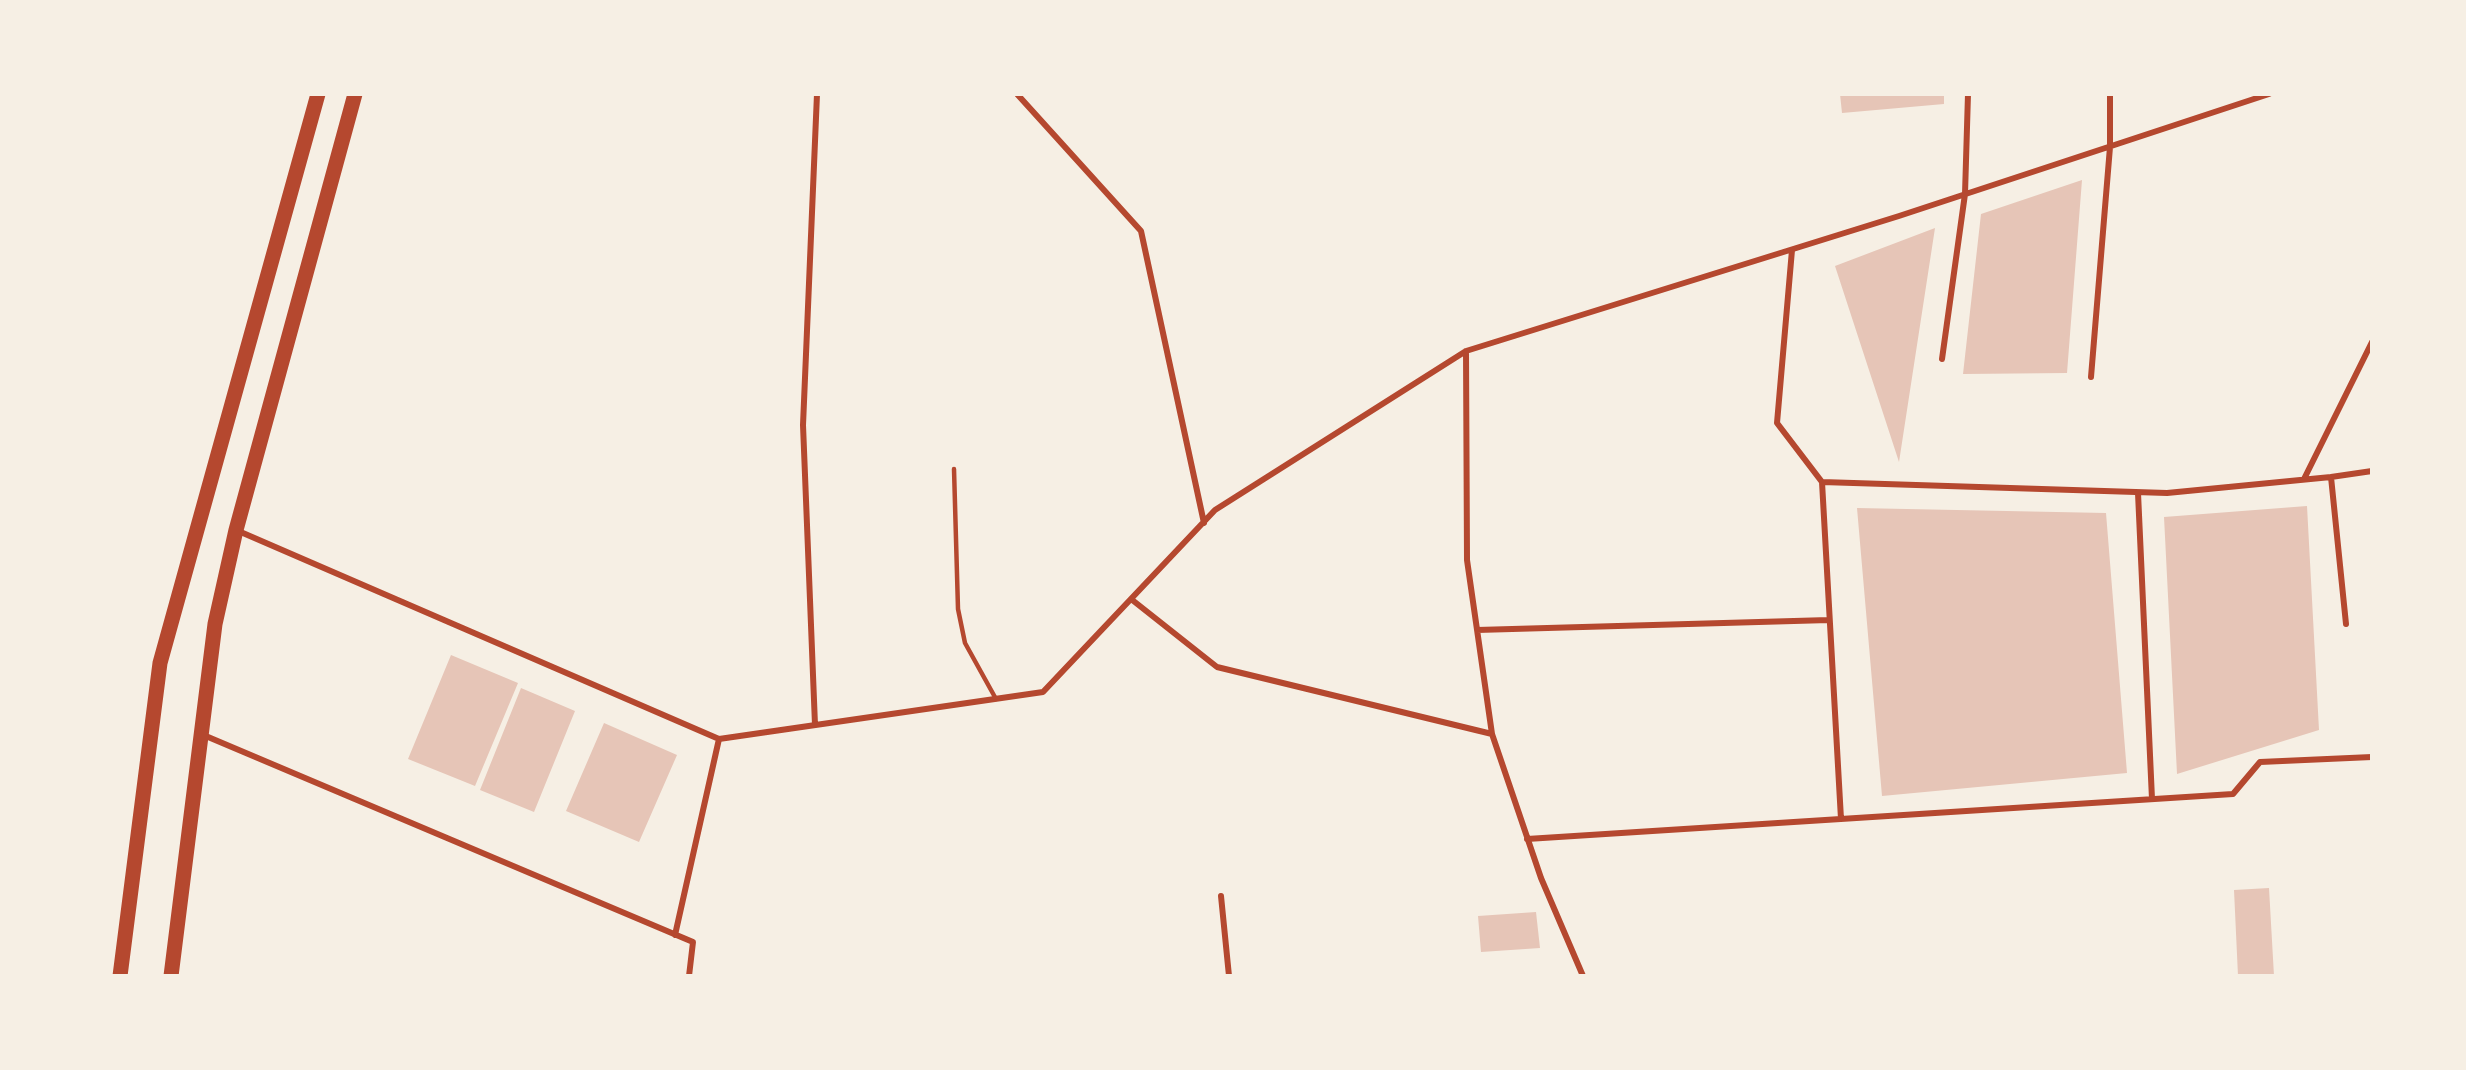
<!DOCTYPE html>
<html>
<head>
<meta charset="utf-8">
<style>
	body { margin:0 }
	#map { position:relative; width:2466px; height:1070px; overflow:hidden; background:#f6efe4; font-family:"Work Sans",sans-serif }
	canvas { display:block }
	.frame { position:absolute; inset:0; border:96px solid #f6efe4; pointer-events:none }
</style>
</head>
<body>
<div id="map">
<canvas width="2466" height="1070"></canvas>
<div class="frame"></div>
</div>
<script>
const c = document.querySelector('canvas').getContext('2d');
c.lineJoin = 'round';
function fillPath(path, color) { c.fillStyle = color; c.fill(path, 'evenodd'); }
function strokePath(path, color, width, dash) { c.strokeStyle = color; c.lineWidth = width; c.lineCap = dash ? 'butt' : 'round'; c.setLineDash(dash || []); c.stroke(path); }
fillPath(new Path2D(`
	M1840 94H1944V104L1842 113Z
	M2082 180 2067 373 1963 374 1981 214Z
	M1935 228 1899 462 1835 266Z
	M2307 506 2319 730 2177 774 2164 517Z
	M1857 508 2106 513 2127 773 1882 796Z
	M451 655 518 683 475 786 408 759Z
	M521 688 575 711 534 812 480 790Z
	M604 723 677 755 639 842 566 811Z
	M2269 888 2274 976H2238L2234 890Z
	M1536 912 1540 948 1481 952 1478 916Z`), '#e6c5b7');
strokePath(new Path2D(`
	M954 469 958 609 965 643 996 699`), '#b5482f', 4.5);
strokePath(new Path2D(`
	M1017 94 1141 231 1204 523
	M1792 250 1777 423 1822 482 2167 493 2331 477 2346 624
	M1466 351 1467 560 1492 734 1541 878 1583 976
	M1942 359 1965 194 1968 94
	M2091 377 2110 147V94
	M2331 477 2372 471
	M2304 479 2372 342
	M1822 482 1841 819
	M2138 493 2152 799
	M236 530 719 739 1043 692 1215 510 1466 351 1899 216 2269 94
	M1131 599 1217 667 1492 734
	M1477 630 1829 620
	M815 725 803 425 817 94
	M201 734 693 942 689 976
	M1527 839 2233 794 2260 762 2372 757
	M1221 896 1229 976
	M675 935 719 739`), '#b5482f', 6);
strokePath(new Path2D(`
	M120 976 160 663 318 94
	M171 976 215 624 236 530 355 94`), '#b5482f', 15);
</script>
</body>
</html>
